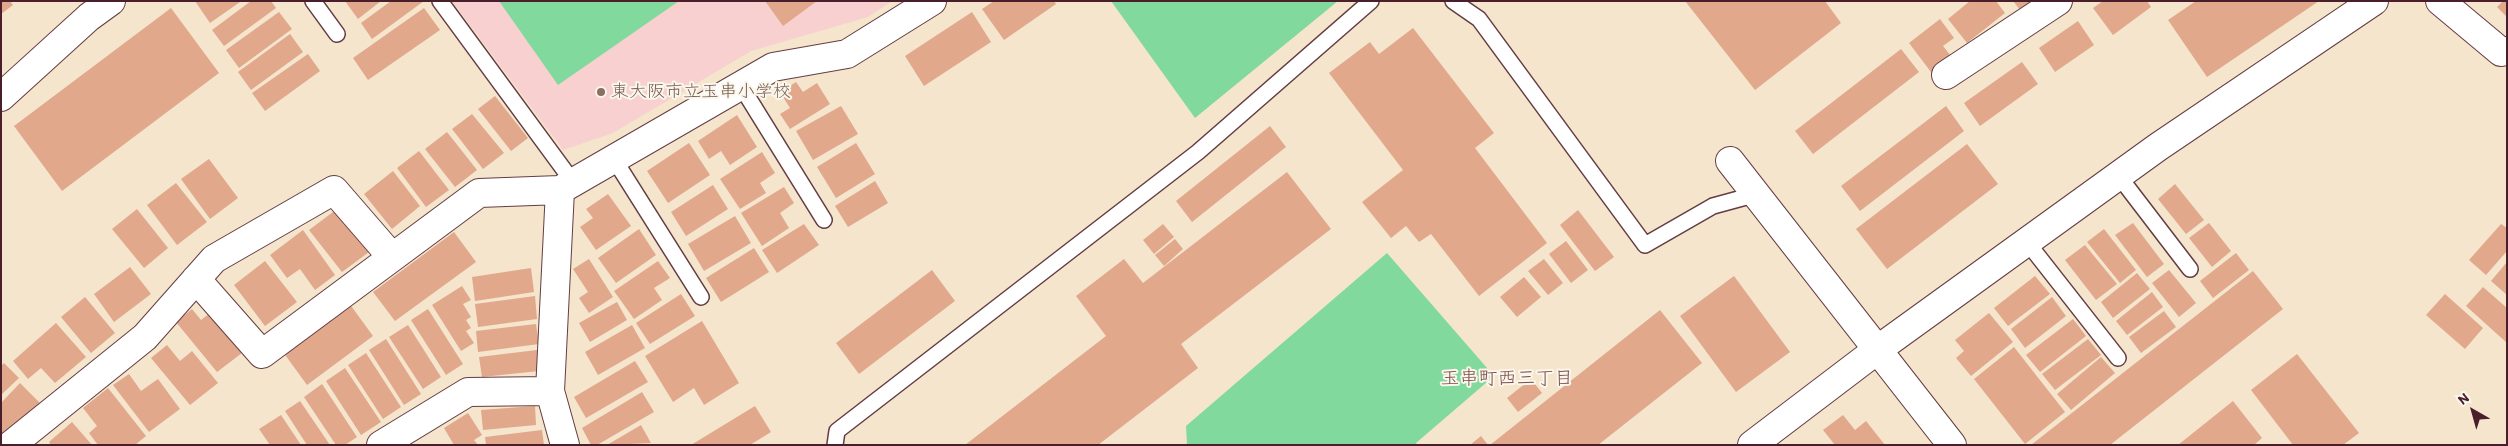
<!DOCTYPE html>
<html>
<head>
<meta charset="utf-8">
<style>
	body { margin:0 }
	#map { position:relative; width:2508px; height:446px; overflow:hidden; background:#f4e5cc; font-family:Itim,sans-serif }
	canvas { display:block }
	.frame { position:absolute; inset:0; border:2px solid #4a1f2b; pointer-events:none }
	.north { position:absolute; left:2448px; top:386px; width:50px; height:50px; -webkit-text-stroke:4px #fbf7ec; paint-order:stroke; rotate:322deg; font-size:14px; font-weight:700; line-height:20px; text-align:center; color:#4a1f2b }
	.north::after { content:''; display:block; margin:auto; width:18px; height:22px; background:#4a1f2b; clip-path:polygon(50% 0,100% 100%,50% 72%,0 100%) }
</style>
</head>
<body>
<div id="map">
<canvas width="2508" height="446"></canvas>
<div class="frame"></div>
<div class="north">N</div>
</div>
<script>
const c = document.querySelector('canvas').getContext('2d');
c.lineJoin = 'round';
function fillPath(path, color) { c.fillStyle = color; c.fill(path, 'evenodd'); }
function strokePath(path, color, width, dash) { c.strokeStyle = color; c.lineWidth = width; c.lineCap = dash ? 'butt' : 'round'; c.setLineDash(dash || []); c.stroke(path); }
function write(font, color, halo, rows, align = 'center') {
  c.font = font + ' Itim,"Klee One",sans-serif'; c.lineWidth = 4; c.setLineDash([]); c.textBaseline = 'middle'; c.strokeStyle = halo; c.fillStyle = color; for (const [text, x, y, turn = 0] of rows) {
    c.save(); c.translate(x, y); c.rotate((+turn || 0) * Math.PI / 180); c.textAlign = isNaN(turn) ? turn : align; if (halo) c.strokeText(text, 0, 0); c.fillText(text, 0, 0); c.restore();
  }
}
fillPath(new Path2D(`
	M452 1H892L868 17 751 51 613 133 563 150Z`), '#f7d0cf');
fillPath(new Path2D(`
	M499 1H679L558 85Z
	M1111 1H1338L1195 118Z
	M1387 253 1494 376 1416 443 1417 445H1187L1186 426Z`), '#82d99d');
fillPath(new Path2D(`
	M1 1H10L13 5 1 14Z
	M195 1H239L240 2 210 23Z
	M251 1H271L276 8 224 46 212 30Z
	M345 1H381L358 19Z
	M391 1H424L372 39 361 23Z
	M765 1H817L783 26Z
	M994 1H1054L1056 4 1004 40 982 9Z
	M1685 1H1825L1841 23 1755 90Z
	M1970 1H1996L2005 13 1967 43 1948 19Z
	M2013 1H2035L2021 11Z
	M2103 1H2147L2151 7 2113 35 2093 8Z
	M2196 1H2319L2207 77 2168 20Z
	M2503 1H2507V17L2497 7Z
	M171 8 219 73 62 191 14 126Z
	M424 8 440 30 368 80 353 58Z
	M279 12 292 29 239 68 226 50Z
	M972 12 991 42 924 86 905 56Z
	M1940 19 1954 38 1943 46 1954 60 1934 76 1909 43Z
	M2078 21 2094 45 2055 72 2039 48Z
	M1413 28 1494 133 1475 148 1547 243 1479 296 1431 234 1419 242 1406 226 1391 238 1362 202 1403 170 1329 73 1370 42 1379 54Z
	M290 34 303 52 251 90 238 72Z
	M1901 49 1919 72 1813 154 1795 131Z
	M308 54 320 71 265 111 252 93Z
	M2022 62 2038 84 1980 126 1964 103Z
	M796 82 803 92 817 83 830 104 790 129 780 114 790 108 780 92Z
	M495 96 528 138 511 151 478 109Z
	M841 106 858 134 813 160 796 131Z
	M1946 106 1964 131 1860 211 1841 186Z
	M472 114 504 153 483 169 452 129Z
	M737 115 757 147 730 165 721 151 709 159 698 141Z
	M1270 126 1286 147 1192 222 1176 201Z
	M447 132 477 170 455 187 425 149Z
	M689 143 710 175 668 203 647 171Z
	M856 143 875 174 836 198 817 167Z
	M1967 144 1998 184 1887 269 1856 229Z
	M419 151 449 190 426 207 397 168Z
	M762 152 775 173 760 183 766 193 740 209 720 179Z
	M209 159 238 198 210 219 181 179Z
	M393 171 420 206 392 229 364 194Z
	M1287 172 1331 229 1181 344 1198 368 1098 445H965L1106 336 1076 296 1124 259 1143 283Z
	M875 181 888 203 848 227 835 206Z
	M176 183 207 222 177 245 147 205Z
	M2175 184 2204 220 2186 234 2158 199Z
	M713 185 728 209 686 236 671 212Z
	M784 187 794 203 780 213 789 228 762 246 741 213Z
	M608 194 631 226 596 250 580 227 593 218 586 209Z
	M137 209 168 248 144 268 112 229Z
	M337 209 369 252 342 272 309 230Z
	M1578 210 1614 257 1595 271 1560 225Z
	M735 216 751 243 704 271 688 244Z
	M2133 223 2164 264 2147 277 2115 235Z
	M2209 223 2231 251 2212 267 2189 238Z
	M804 224 819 245 777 273 762 250Z
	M1163 224 1174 237 1154 254 1143 240Z
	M2501 224 2507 228V251L2486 275 2469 260Z
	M639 229 656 255 616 283 598 258Z
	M2104 229 2136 270 2120 283 2087 242Z
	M303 230 335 275 315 290 300 269 287 278 270 255Z
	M454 232 476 262 395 321 373 292Z
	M1175 239 1183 249 1164 266 1155 255Z
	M1566 241 1588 270 1571 283 1549 254Z
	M2085 245 2117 284 2096 300 2065 260Z
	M754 248 769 272 721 302 706 278Z
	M2236 253 2249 270 2213 298 2200 281Z
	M589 259 613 297 589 313 579 298 588 292 573 269Z
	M1544 259 1563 283 1548 295 1528 271Z
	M265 261 297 302 265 326 234 285Z
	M658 261 670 278 654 288 662 300 634 319 614 291Z
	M2507 262V295L2491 281Z
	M130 267 151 294 114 322 94 294Z
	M531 268 534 292 475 301 472 277Z
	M932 270 955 301 859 374 836 343Z
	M2169 270 2196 303 2179 317 2152 283Z
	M2253 271 2283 309 2110 445H2031Z
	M2137 273 2150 289 2113 318 2101 302Z
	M1734 276 1790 352 1736 392 1680 316Z
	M2035 276 2050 294 2008 326 1994 308Z
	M1524 277 1541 297 1517 317 1500 297Z
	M462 286 471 300 463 304 471 317 466 320 471 328 466 331 474 343 461 351 432 305Z
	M2483 287 2507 308V343L2466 306Z
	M2152 292 2163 307 2127 335 2116 321Z
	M681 294 695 316 650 344 636 323Z
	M2445 294 2483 328 2465 349 2426 315Z
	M535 296 537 319 478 327 475 304Z
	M85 297 115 333 91 353 61 317Z
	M2052 297 2066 316 2025 348 2011 329Z
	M617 302 627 320 590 342 579 323Z
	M349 303 373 336 307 385 283 352Z
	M192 309 201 320 210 313 242 353 217 372 176 322Z
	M428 309 463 364 446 375 411 320Z
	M1660 310 1702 363 1598 445H1490Z
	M2164 311 2176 327 2141 353 2129 337Z
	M1989 313 2013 342 1971 376 1956 358 1964 351 1955 340Z
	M2073 319 2086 336 2040 372 2026 355Z
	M702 321 739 383 704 405 694 388 673 402 645 356Z
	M56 323 86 357 55 383 41 368 28 379 13 361Z
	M536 324 539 344 478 352 476 331Z
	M408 325 441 377 423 389 389 337Z
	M632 325 645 348 598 375 585 352Z
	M386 339 421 394 404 405 369 350Z
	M2088 339 2101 355 2055 390 2042 374Z
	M167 345 180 361 192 351 218 383 190 405 151 358Z
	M2014 347 2065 412 2025 444 1974 379Z
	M537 350 539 371 482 377 479 357Z
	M366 353 401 407 383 419 348 365Z
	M2297 354 2359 433 2343 445H2293L2251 390Z
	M2101 357 2115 373 2071 410 2057 394Z
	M635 361 648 382 586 418 574 397Z
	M4 363 19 378 1 395V366Z
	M345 368 381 422 361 435 326 381Z
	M129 374 141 391 158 379 180 409 149 432 113 385Z
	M1531 379 1542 393 1518 412 1507 398Z
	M20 383 40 403 4 439 1 436V403Z
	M322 384 357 437 345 445H336L304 397Z
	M108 388 146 436 135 445H98L89 433 97 426 83 408Z
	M642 392 654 412 597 445H591L582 428Z
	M300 401 330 445H307L285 411Z
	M2233 401 2262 438 2254 445H2178Z
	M535 406 536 425 483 430 481 410Z
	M755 406 771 432 750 445H691Z
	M468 413 482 435 474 440 478 445H454L444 428Z
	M281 415 301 445H270L259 429Z
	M1843 415 1855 430 1866 421 1885 445H1835L1823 430Z
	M72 422 92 445H51L49 442Z
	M641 425 651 443 607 445Z
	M542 430 544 445H486L485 437Z
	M1481 436 1488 445H1470Z`), '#e1a88c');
const service = new Path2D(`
	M313 1 337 34
	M440 1 573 182
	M1453 1 1479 19 1645 245 1713 206 1757 194
	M741 86 824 220
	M614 159 701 297
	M2118 175 2190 269
	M2027 242 2118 358
	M835 445 837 431 1198 152 1371 1`);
const minor = new Path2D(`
	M2440 1 2501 52 2507 51
	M1946 75 2058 1
	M1 97 89 17 111 1
	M1730 161 1952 445
	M196 279 262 354 479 193 560 190
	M11 445 145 337 214 259 334 190 392 257
	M381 445 468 392 550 391
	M565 445 550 391 560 190 773 67 847 54 932 1
	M1752 445 1877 350 2158 147 2374 1`);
strokePath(service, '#643d43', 18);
strokePath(minor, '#643d43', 30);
strokePath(service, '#fff', 15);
strokePath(minor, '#fff', 28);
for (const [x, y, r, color] of [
	[601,92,5,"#8d6e63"]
]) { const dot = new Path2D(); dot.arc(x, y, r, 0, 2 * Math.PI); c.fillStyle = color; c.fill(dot); strokePath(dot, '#fbf7ec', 2); }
write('18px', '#785e54', '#fbf7ec', [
	["東大阪市立玉串小学校",611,92]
], 'left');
write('19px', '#7f4f4d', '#fbf7ec', [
	["玉串町西三丁目",1507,379]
]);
</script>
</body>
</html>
